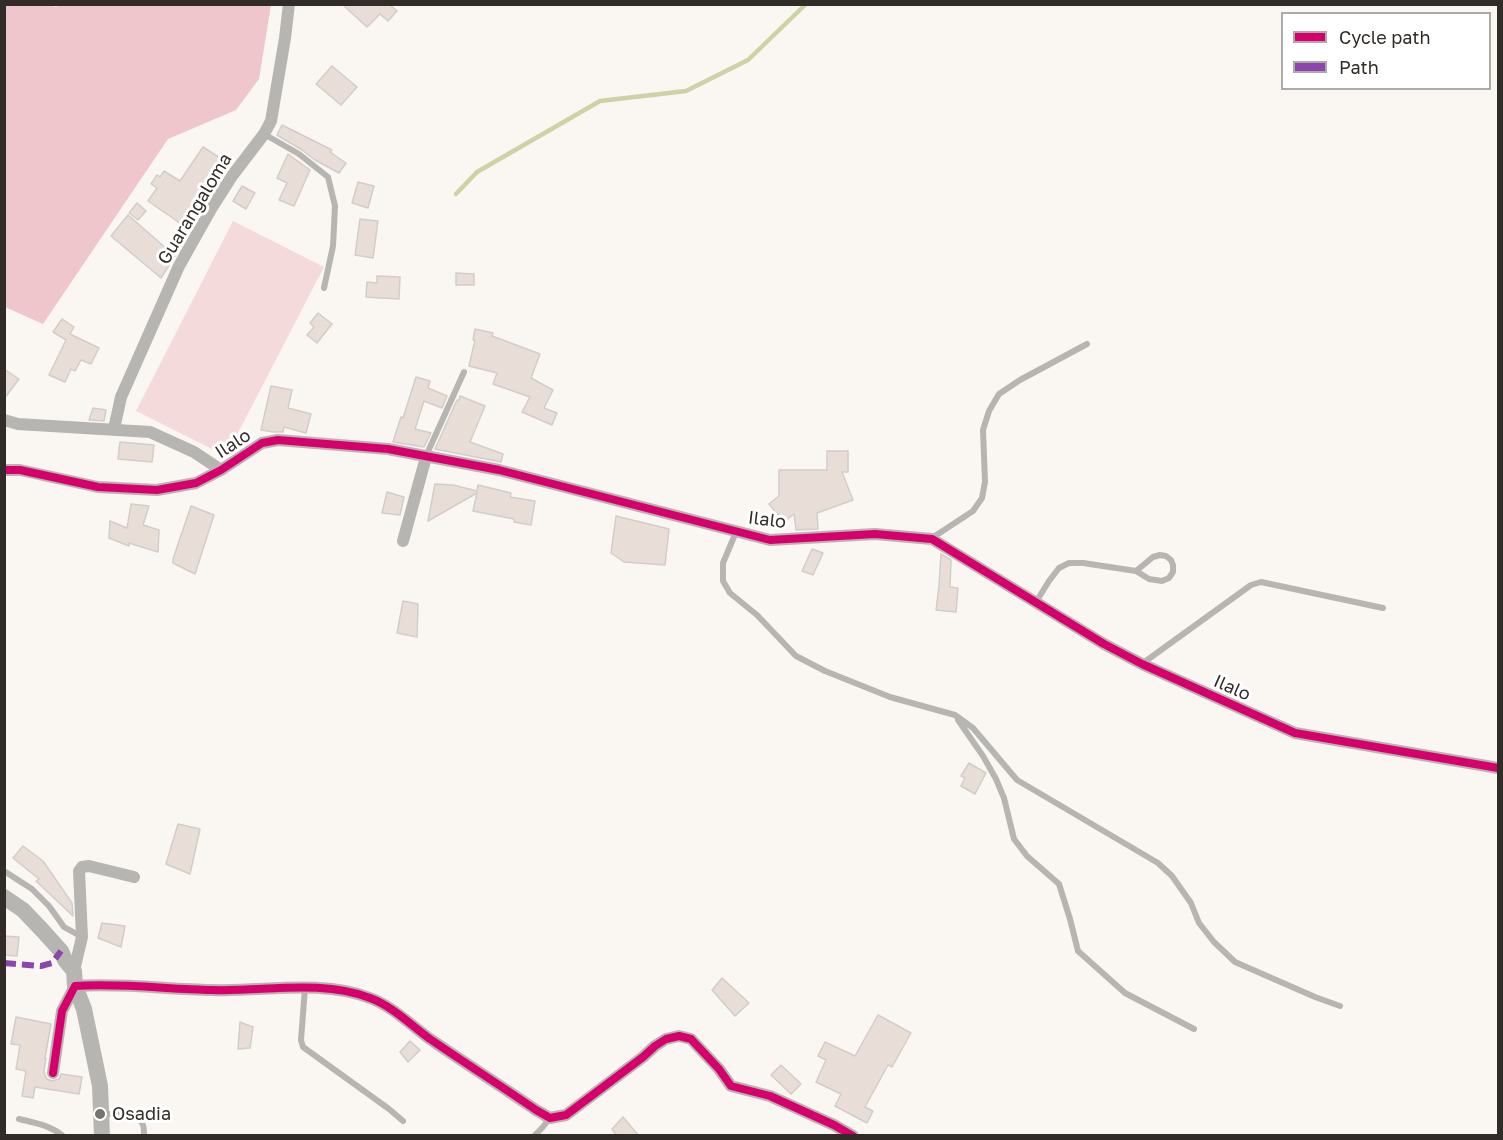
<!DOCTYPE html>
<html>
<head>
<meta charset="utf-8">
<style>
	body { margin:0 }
	#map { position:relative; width:1503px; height:1140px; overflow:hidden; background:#faf6f2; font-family:"Golos Text",sans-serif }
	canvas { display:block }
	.frame { position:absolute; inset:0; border:6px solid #312c27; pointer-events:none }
	.legend { position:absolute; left:1281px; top:12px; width:210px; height:78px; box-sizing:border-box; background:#fff; border:2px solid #adaba9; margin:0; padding:8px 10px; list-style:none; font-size:18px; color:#312c27 }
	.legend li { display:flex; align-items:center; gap:12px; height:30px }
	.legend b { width:30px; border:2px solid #adaba9 }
</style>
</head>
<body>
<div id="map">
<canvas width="1503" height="1140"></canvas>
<div class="frame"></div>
<ul class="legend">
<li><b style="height:8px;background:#d6006c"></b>Cycle path</li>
<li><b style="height:8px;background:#8e44ad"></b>Path</li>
</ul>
</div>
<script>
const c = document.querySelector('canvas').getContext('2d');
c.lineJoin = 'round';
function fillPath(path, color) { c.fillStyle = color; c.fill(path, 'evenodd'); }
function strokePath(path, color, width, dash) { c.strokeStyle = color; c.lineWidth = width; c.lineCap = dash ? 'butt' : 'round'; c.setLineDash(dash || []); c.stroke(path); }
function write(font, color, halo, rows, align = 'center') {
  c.font = font + ' "Golos Text",sans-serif'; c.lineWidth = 6; c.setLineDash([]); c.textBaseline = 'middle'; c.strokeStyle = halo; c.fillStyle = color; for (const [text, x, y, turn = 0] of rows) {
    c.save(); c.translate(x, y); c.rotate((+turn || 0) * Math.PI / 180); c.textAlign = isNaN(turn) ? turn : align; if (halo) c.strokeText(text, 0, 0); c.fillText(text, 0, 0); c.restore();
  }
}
fillPath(new Path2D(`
	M233 221 324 267 226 456 136 411Z`), '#f5dadc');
fillPath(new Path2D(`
	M58 5H271L259 79 236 110 168 139 43 324 5 307V5H51L56 7Z`), '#eec6cb');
strokePath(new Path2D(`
	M456 194 477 172 600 101 686 91 748 60 806 4`), '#ced3a5', 4.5);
const building = new Path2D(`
	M342 4H389L397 11 388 21 380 14 367 27Z
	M332 66 357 87 341 105 316 84Z
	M282 125 332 150 330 152 346 163 339 173 315 160 302 150 277 135Z
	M203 147 223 160 197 200 201 202 184 226 148 201 157 188 151 184 157 175 160 177 164 171 180 181Z
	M288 154 310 170 294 206 279 200 287 183 277 178Z
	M358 182 374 186 368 208 352 203Z
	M242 186 255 193 246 209 233 201Z
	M137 203 146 211 138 220 129 213Z
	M128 215 175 256 161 278 111 236Z
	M360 219 378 221 373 258 355 255Z
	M456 273 474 274V285H456Z
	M377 276 400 277 399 299 366 297 367 282 377 283Z
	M318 313 332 324 317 343 307 335 314 327 310 323Z
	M62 319 74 327 70 334 99 348 91 364 81 360 75 371 71 369 65 382 49 375 66 340 53 332Z
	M475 329 493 333 492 336 540 354 531 378 553 390 544 408 557 413 552 425 522 412 530 397 493 384 497 373 469 366 475 340H473Z
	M4 369 19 379 4 399Z
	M416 377 430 381 428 388 447 396 442 408 424 401 415 429 431 433 424 447 393 442 401 417 403 418Z
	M271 386 292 390 288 408 311 414 306 433 284 427 283 432H274L261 430Z
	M460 396 485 406 470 442 503 454 501 462 435 449 457 400H459Z
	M93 408 106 410 104 421 89 420Z
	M120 442 154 445 152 462 118 459Z
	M827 451H848V472H842L853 500 817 513 818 529 796 530 794 514 784 522 769 504 779 496V470H827Z
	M435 484 453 485 477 491 478 485 511 493 510 497 535 501 531 525 514 522V519L473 511 477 493 428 521Z
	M387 492 404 497 400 515 382 513Z
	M131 504 149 506 143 525 159 530 158 552 129 543V546L109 538 110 521 127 528Z
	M191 506 214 515 195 574 173 563V559Z
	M616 516 669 529 665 565 624 562 611 553Z
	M812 549 823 553 813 575 802 571Z
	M941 554 951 560 950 587 958 588 956 612 936 610 939 586Z
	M403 601 418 604 417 637 397 633Z
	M969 763 986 773 975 794 961 786 965 778 961 776Z
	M178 824 200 829 190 874 166 864Z
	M23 846 43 861 72 903 73 916 36 881 39 879 13 858Z
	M102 923 125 926 121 947 98 938Z
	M4 936 19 937 17 956 4 955Z
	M722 978 749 1003 735 1016 712 990Z
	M878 1015 911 1033 892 1067 888 1065 865 1107 873 1111 867 1123 835 1106 841 1094 816 1082 826 1060 818 1056 825 1042 855 1056Z
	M16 1017 51 1024 45 1058H46L44 1071 45 1075 47 1079 52 1081 59 1079 61 1074 82 1077 79 1094 35 1087 33 1098 22 1096 26 1071 16 1069 20 1045 11 1044Z
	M240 1022 253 1027 250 1048 238 1049Z
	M410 1041 420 1050 408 1062 400 1052Z
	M781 1065 801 1084 791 1094 771 1075Z
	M623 1117 639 1136H617L612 1129Z`);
fillPath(building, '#e9ddd7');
strokePath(building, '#d2cdca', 1.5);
strokePath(new Path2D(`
	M264 134 299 154 328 177 335 206 333 246 324 288
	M426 456 464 372
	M736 532 723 563V581L730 593 757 615 796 656 825 671 890 697 955 715 973 728 1017 780 1158 863 1172 876 1191 903 1199 923 1214 942 1235 962 1315 997 1340 1006
	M932 538 973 511 982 498 985 482 983 430 989 411 999 394 1020 380 1087 344
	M1036 602 1049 581 1059 568 1069 563H1083L1136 571 1149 579 1162 581 1169 578 1173 572V565L1171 560 1166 556 1160 555 1153 557 1136 571
	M1143 663 1251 585 1261 582 1383 608
	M958 720 983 756 996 779 1004 798 1014 839 1027 856 1059 884 1070 919 1078 951 1125 993 1194 1029
	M4 871 32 889 49 906 64 927 82 937
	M305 988 301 1040 303 1047 389 1109 403 1121
	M102 1114C112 1114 139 1113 143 1125 144 1127 144 1134 144 1136
	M19 1119C35 1123 50 1125 63 1136
	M534 1136 542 1128 550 1118`), '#b7b5b2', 6);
strokePath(new Path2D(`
	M4 420 18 424 150 432 194 452 221 470
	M114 429 121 397 179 266 211 209 232 176 264 134 271 121 285 38 289 4
	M4 470H20L98 487 157 490 196 483 221 470 262 443 278 440 388 449 499 470 770 540 875 534 932 539 1104 644 1142 664 1295 733 1498 768
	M403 541 426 457
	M74 971 82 937 79 871 82 867 89 866 134 877
	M53 1073 62 1011 75 986C121 983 166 989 212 990 264 992 320 979 370 998 392 1006 411 1025 430 1039 465 1063 501 1086 536 1110L550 1118 566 1115 643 1057 655 1046 666 1039 679 1036 691 1039 719 1069 731 1086 770 1096 834 1125 853 1136`), '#b7b5b2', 12);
strokePath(new Path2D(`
	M4 897 23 910 43 931 61 951 65 960 74 971 75 986 84 1009 100 1086 102 1136`), '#b6b5b1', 16);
strokePath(new Path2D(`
	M4 963 41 966 52 963 61 951`), '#8e44ad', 6, [12, 6]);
strokePath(new Path2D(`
	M4 470H20L98 487 157 490 196 483 221 470 262 443 278 440 388 449 499 470 770 540 875 534 932 539 1104 644 1142 664 1295 733 1498 768
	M53 1073 62 1011 75 986C121 983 166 989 212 990 264 992 320 979 370 998 392 1006 411 1025 430 1039 465 1063 501 1086 536 1110L550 1118 566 1115 643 1057 655 1046 666 1039 679 1036 691 1039 719 1069 731 1086 770 1096 834 1125 853 1136`), '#d6006c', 8);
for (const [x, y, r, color] of [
	[100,1114,6,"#77736e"]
]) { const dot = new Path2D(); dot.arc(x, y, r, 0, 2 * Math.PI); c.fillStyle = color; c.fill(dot); strokePath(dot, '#fff', 2); }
write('18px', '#312c27', '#fff', [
	["Guarangaloma",195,209,-59],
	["Ilalo",233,444,-33],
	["Ilalo",767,520,7],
	["Ilalo",1232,688,24]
]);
write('18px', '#312c27', '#fff', [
	["Osadia",112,1114]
], 'left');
</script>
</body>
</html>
